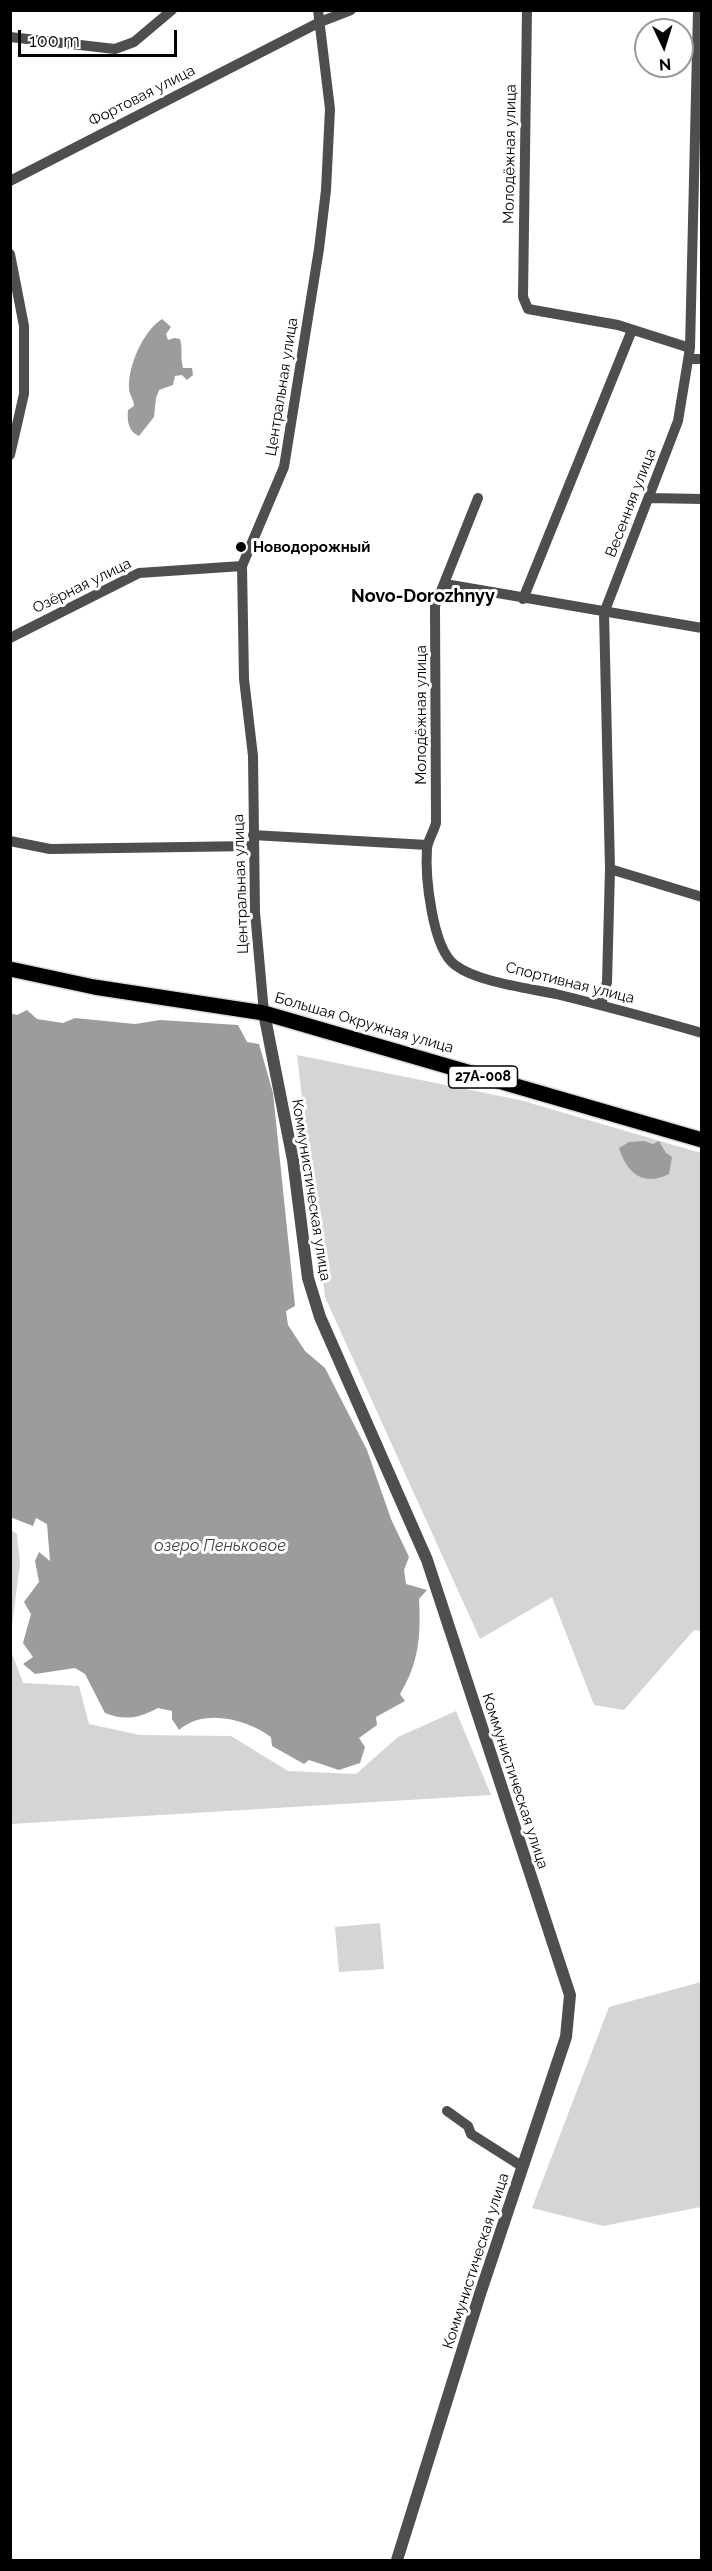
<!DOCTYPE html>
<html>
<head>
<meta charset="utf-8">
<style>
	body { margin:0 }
	#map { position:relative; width:712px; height:2571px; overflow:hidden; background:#fff; font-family:Raleway,sans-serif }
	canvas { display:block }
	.frame { position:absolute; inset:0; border:12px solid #000; pointer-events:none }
	.north { position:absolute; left:634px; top:18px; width:60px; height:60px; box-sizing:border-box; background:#fff; border:2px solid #999; border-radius:50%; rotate:176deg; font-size:16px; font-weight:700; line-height:24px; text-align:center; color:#000 }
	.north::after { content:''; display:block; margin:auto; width:21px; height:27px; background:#000; clip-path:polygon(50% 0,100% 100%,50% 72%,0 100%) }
	.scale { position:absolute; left:18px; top:30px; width:159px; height:27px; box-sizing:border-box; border:3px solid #000; border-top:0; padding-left:8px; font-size:18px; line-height:21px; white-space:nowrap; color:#000; -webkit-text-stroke:4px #fff; paint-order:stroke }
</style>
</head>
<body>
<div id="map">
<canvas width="712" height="2571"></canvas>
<div class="frame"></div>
<div class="north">N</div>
<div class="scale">100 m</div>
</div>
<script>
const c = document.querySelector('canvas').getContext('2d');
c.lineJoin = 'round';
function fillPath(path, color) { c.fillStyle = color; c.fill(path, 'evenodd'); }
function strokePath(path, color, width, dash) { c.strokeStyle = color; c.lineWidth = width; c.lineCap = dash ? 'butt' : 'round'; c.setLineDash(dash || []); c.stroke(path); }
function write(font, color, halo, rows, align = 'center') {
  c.font = font + ' Raleway,sans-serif'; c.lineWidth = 6; c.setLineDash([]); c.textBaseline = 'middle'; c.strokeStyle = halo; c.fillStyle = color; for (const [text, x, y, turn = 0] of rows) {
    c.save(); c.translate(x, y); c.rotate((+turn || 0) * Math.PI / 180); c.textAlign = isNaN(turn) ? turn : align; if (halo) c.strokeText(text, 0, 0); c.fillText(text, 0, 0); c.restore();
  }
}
fillPath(new Path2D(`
	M297 1055 520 1100 701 1153V1631L694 1630 624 1710 594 1705 552 1597 480 1639 325 1297Z
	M11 1530 17 1534 20 1563 11 1633Z
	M10 1648 23 1683 79 1686 89 1724 140 1735 231 1736 288 1771 356 1774 398 1737 456 1711 491 1795 11 1824Z
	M380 1923 384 1969 339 1972 335 1927Z
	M701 1982V2207L603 2226 532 2208 609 2007Z`), '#d5d5d5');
fillPath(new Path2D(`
	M162 319 171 327 166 334 168 340 174 338 180 339C183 349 180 357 183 368H192L193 375 187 380 182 375 175 376 173 385 159 390 156 398 154 417 139 436C128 431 127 421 128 410L134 406C134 399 129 395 129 388 128 366 143 331 162 319Z
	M27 1010 37 1019 63 1023 75 1018 135 1024 160 1020 238 1025 247 1042 259 1044 273 1093 295 1306 286 1311 288 1325 305 1351 325 1368 367 1450 391 1519 409 1557 404 1570 406 1584 427 1590 419 1599C421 1635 419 1663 400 1694L405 1701 376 1717 377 1725 359 1738 365 1747 360 1763 339 1770 309 1760 304 1764 272 1746 271 1737C246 1719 204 1708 179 1730L172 1719V1711L158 1708C139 1718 125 1721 105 1713L85 1674 75 1668 35 1674 23 1664 33 1657 23 1643 31 1614 24 1602 39 1582 35 1561 39 1552 50 1561 47 1524 36 1518 33 1526 10 1517V1013L17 1015Z
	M644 1141 653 1144 659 1141 666 1153 672 1157 669 1174C643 1187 627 1173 619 1148L629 1142Z`), '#9c9c9c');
const primary = new Path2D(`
	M10 969 94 987 264 1013 702 1140`);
strokePath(primary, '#dbdbdb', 18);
strokePath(new Path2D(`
	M527 10 523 297 528 309 618 325 690 348
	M10 37 115 49 134 42 172 10
	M10 181 320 22 351 10
	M10 254 24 326V394L10 455
	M689 359H702
	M478 498 435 606 436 823C434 831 428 840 427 848 425 876 432 948 455 965 477 982 528 988 556 994 605 1006 653 1019 702 1033
	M649 498 702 499
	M445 584 702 628
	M523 599 632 330
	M10 638 139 573 242 566
	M253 835 427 845
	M10 841 50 849 253 846
	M610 869 702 897
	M601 1005 607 982 610 869 604 613 678 421 690 348 698 10
	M264 1013 255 912 253 756 244 679 242 566 284 467 319 249 326 190 330 109 318 10
	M447 2111 468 2126 471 2134 523 2167`), '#4e4e4e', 10);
strokePath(new Path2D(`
	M264 1013 293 1160 308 1278 320 1317 427 1560 570 1995 566 2037 480 2294 397 2560`), '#4e4e4e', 12);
strokePath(primary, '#000', 15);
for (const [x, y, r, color] of [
	[241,547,6,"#000"]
]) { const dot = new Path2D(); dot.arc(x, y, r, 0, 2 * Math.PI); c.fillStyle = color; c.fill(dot); strokePath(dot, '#fff', 2); }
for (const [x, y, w] of [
	[483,1077,69]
]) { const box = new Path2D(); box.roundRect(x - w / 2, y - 11, w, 22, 4.5); c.fillStyle = '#fff'; c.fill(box); strokePath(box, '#000', 1.5); }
write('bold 14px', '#000', null, [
	["27А-008",483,1077]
]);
write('15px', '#000', '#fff', [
	["Фортовая улица",142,96,-27],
	["Молодёжная улица",510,154,-89],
	["Центральная улица",282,387,-81],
	["Весенняя улица",631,503,-69],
	["Озёрная улица",82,586,-26],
	["Молодёжная улица",421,715,-90],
	["Центральная улица",241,884,-92],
	["Спортивная улица",570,983,14],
	["Большая Окружная улица",364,1023,16],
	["Коммунистическая улица",311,1190,81],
	["Коммунистическая улица",515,1781,72],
	["Коммунистическая улица",476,2261,-72]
]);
write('bold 15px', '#000', '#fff', [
	["Новодорожный",253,547]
], 'left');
write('italic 16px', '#3d3d3d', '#fff', [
	["озеро Пеньковое",220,1546]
]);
write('bold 18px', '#000', '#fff', [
	["Novo-Dorozhnyy",423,597]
]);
</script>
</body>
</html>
